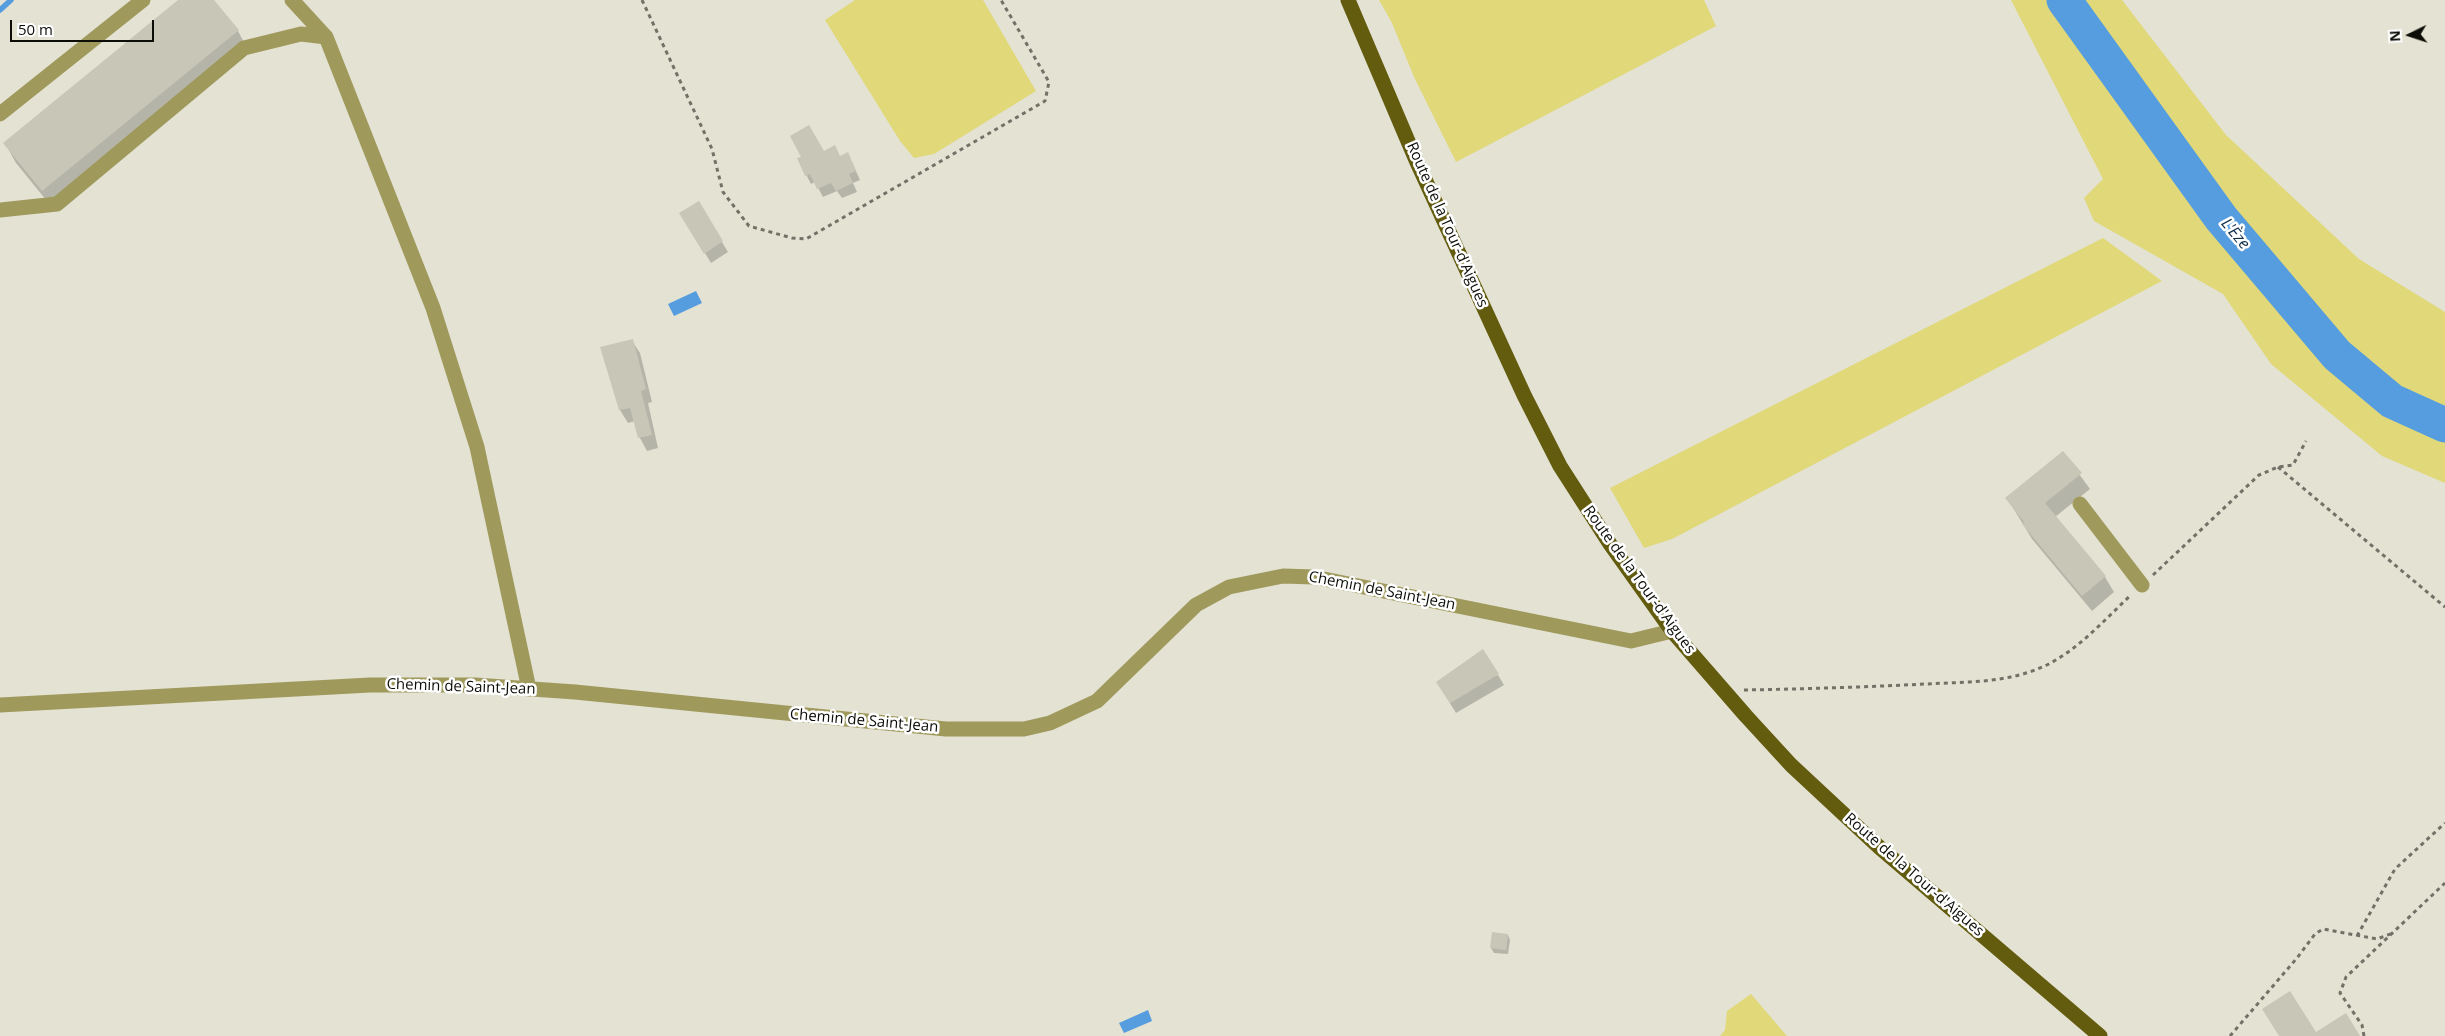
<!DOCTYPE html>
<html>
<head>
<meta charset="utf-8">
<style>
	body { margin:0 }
	#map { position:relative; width:2445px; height:1036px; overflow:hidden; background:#e3e2d3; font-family:"Open Sans",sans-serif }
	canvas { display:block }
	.north { position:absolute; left:2385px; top:10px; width:50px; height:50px; -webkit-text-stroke:4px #fff; paint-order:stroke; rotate:266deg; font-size:14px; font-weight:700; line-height:20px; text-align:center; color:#0d0d08 }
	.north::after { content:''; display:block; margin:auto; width:18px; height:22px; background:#0d0d08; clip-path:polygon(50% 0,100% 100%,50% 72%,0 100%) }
	.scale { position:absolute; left:10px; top:20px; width:144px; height:22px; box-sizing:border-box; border:2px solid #0d0d08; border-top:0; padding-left:6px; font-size:15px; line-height:18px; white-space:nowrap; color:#0d0d08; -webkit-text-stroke:4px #fff; paint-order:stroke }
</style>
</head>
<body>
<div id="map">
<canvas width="2445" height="1036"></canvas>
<div class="north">N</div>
<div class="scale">50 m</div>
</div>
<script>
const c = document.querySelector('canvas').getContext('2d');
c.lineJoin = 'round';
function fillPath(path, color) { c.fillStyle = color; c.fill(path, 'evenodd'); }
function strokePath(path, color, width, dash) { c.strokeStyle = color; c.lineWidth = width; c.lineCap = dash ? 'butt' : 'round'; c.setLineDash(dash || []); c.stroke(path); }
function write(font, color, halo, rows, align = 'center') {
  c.font = font + ' "Open Sans",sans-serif'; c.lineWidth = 5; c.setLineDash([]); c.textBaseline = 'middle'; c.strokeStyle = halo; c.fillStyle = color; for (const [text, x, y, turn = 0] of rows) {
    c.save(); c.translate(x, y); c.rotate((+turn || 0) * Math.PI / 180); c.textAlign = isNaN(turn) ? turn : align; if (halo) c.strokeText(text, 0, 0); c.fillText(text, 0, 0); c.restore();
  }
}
fillPath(new Path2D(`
	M855 0H983L1036 91 934 154 914 158 900 141 825 20Z
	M1379 0H1704L1716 26 1456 162 1414 77 1392 23Z
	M2011 0H2122L2226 135 2359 259 2445 312V483L2382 456 2271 364 2223 294 2094 221 2084 198 2103 179Z
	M2103 238 2162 281 1672 539 1644 548 1610 488Z
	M1751 994 1787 1036H1720L1725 1030 1727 1011Z`), '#e1d879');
fillPath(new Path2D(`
	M696 291 702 303 674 316 668 304Z
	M1148 1010 1152 1021 1124 1033 1119 1023Z`), '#569ddf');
fillPath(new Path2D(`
	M180 0H212L238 31 249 52 55 211 16 163 5 143Z
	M823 153 852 162 860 180 853 183 857 192 842 198 837 191 823 197 815 182 811 184 798 159Z
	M698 202 728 252 711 263 681 213Z
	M632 341 640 353 652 402 648 403 658 448 647 451 640 438 635 421 628 423 620 410 602 348Z
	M2063 452 2090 489 2055 517 2105 577 2114 592 2092 611 2032 539 2007 498Z
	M1498 675 1504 685 1456 713 1443 692Z
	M1508 935 1510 940 1508 954 1494 953 1491 948Z`), '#0003');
strokePath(new Path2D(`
	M0 10 11 0`), '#569ddf', 5.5);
strokePath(new Path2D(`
	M2064 0 2221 218 2337 355 2392 401 2445 425`), '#569ddf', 35);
fillPath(new Path2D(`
	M178 0H214L239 30 42 191 3 143Z
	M809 125 824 151 835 145 840 156 848 152 856 171 849 174 853 183 836 191 831 183 817 189 810 174 805 176 797 158 801 157 790 136Z
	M699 201 723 241 704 254 679 213Z
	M633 339 646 389 641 391 652 435 638 438 630 408 619 410 600 347Z
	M2063 451 2082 473 2045 503 2106 576 2082 596 2022 524 2024 522 2005 498Z
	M1483 649 1499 674 1450 703 1436 682Z
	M1492 932 1508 934 1506 950 1490 948Z
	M2290 991 2316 1032 2346 1013 2360 1036H2279L2262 1009Z`), '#c7c6b7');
strokePath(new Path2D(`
	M642 0 712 149 723 192 749 226 792 238 806 239 1045 101 1049 82 1001 0
	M2278 467 2445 607
	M2153 575 2259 475 2278 467 2293 465 2306 441
	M1744 690C1805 689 1866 687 1926 684 1962 682 2001 683 2035 670 2073 656 2101 623 2130 596
	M2357 936 2395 869 2445 823
	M2230 1036 2297 958 2315 934 2323 929 2377 939 2393 933
	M2364 1036 2362 1025 2340 993 2346 977 2445 883`), '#727167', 3, [4, 4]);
strokePath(new Path2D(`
	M292 0 326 37
	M0 114 143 0
	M0 210 57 204 244 48 301 34 326 37 433 308 477 447 529 689
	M2080 504 2142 585
	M0 705 370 685H475L575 692 946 729H1024L1050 723 1097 701 1196 605 1229 587 1283 576 1314 577 1631 641 1672 631`), '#9f995c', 15);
strokePath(new Path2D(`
	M1348 0 1416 160 1524 395 1560 466 1610 544 1672 631 1746 716 1791 765 1879 847 2100 1036`), '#635b0d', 15);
write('15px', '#0d0d08', '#fff', [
	["Route de la Tour-d'Aigues",1447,225,66],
	["Route de la Tour-d'Aigues",1639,580,54],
	["Chemin de Saint-Jean",1382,591,11],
	["Chemin de Saint-Jean",461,687,2],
	["Chemin de Saint-Jean",864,721,5],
	["Route de la Tour-d'Aigues",1914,875,41]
]);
write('italic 16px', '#0e2c47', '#fff', [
	["L'Èze",2235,234,50]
]);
</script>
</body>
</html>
